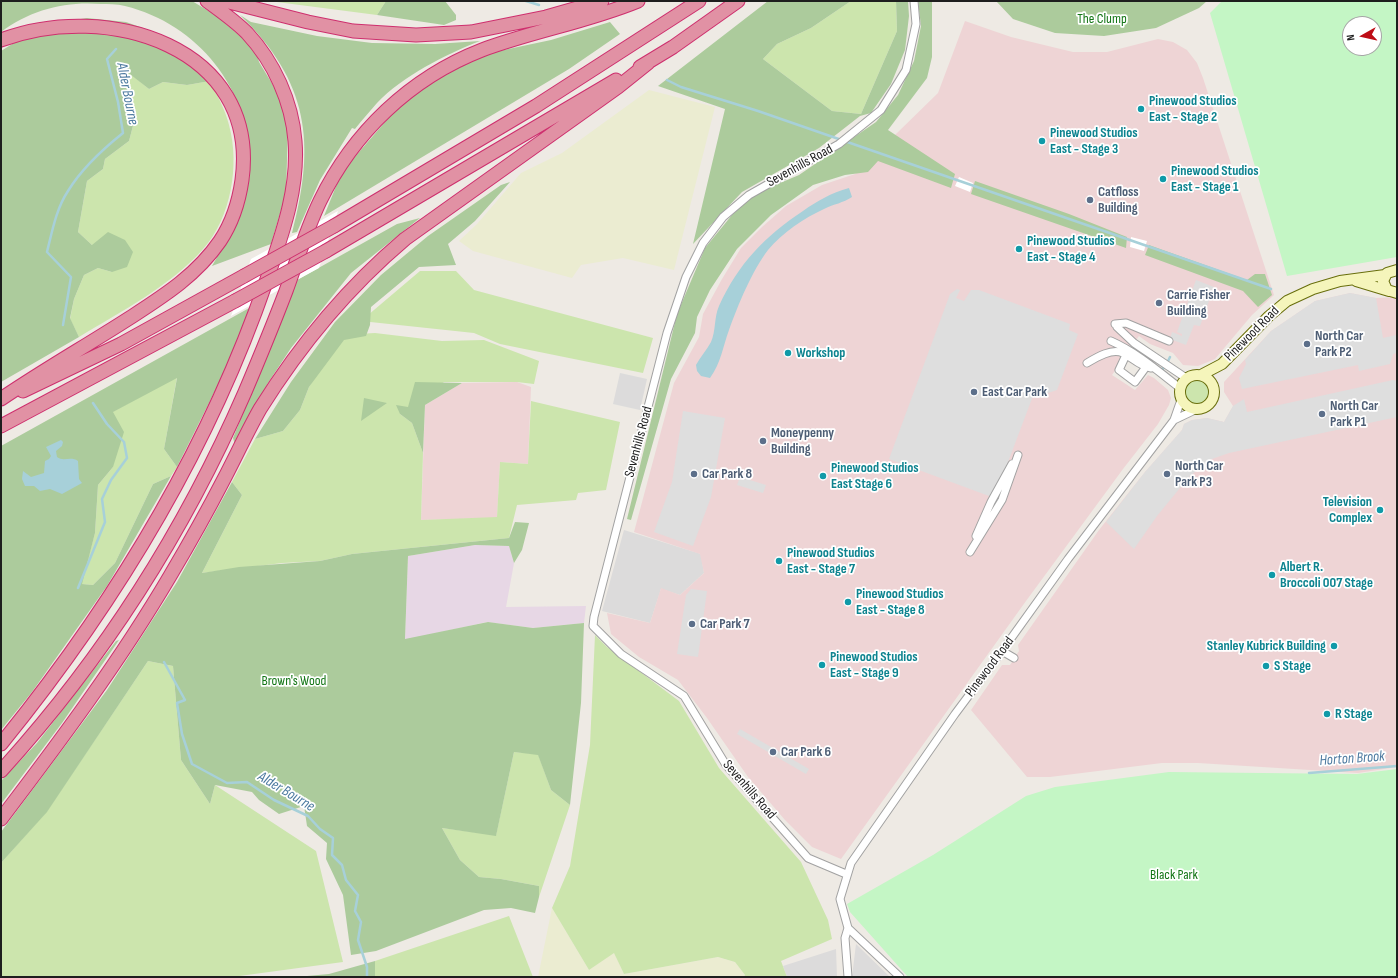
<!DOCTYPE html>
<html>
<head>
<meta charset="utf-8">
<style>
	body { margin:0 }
	#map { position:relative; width:1398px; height:978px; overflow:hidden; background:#eeeae4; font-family:"Sofia Sans Condensed",sans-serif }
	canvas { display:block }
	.frame { position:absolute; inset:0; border:2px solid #1e1e1e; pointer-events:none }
	.north { position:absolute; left:1342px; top:16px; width:40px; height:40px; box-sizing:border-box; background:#fff; border:1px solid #a5a5a5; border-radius:50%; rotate:262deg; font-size:11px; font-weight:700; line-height:16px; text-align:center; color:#1e1e1e }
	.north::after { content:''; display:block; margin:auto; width:14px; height:18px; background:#be0d16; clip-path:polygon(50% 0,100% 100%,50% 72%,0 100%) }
</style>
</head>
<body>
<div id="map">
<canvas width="1398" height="978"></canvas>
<div class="frame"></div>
<div class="north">N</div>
</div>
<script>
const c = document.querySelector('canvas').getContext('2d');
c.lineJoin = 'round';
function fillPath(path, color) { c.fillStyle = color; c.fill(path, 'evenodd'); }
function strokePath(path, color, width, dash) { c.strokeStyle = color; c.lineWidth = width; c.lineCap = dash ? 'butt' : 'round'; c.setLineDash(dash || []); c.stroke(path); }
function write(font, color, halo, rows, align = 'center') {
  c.font = font + ' "Sofia Sans Condensed",sans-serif'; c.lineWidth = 3.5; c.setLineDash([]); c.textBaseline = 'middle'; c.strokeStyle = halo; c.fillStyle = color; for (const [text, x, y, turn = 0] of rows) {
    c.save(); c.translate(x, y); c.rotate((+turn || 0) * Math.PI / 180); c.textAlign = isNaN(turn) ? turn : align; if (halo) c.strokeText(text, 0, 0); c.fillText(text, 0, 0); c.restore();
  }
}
fillPath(new Path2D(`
	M620 373 647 379 640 410 613 404Z
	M624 530 701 554 704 573 680 595 661 589 650 623 602 611Z
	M856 944 890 977H852Z
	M836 949 837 977H787L783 966Z`), '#dcdbdb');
fillPath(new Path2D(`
	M965 21 1011 37 1073 52H1107L1158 39 1173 42 1187 50 1197 63 1203 78 1274 295 1252 315 1215 359 1198 366 1183 365 1173 353 1150 344 1139 336 1130 348 1123 346 1119 365 1112 375 1135 390 1148 375 1154 378 1168 390 1171 398 1169 405 1158 424 1123 469 1026 601 841 859 812 847 785 820 748 777 707 718 678 680 639 657 611 634 607 613 650 623 661 588 680 595 704 573 700 554 634 532 674 383 699 337 703 314 722 279 741 248 762 227 786 206 822 185 855 174 938 93Z
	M1350 293 1376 298 1397 297V767L1358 773 1198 763H1162L1050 777H1027L971 710 1002 665H1010L1019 651 1018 645 1099 530 1145 472 1182 430 1184 424 1192 420 1207 418 1224 422 1233 406 1224 392V382L1271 331 1315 301Z
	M517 382 531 387 528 464 500 462 497 518 421 520 425 405 462 383Z`), '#eed4d5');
fillPath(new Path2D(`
	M475 545 509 546 514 563 506 607 586 606 584 623 533 628 487 622 405 640 408 556Z`), '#e7d7e5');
fillPath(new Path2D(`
	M649 90 715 107 674 270 623 258 581 265 572 278 473 251 459 241 477 224 521 173 562 153Z
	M552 908 589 970 614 952 624 974 718 957 735 962 745 975 744 977H538Z`), '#ebecd1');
fillPath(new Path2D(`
	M269 1H386L377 15Z
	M851 1H896L897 31 861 114 832 111 763 59 777 44 811 28Z
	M122 67 149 89 163 82 187 85 210 81C217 95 225 109 229 125 240 165 231 218 203 249 172 285 120 312 79 337L70 319 74 299 84 275 98 268 112 272 92 245 78 232 87 181 103 169 105 159 129 141 135 118Z
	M420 271H456L474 290 653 338 643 373 500 344 474 333 361 321Z
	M375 333 442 341 484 340 539 361 534 384 517 382H444L400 414 412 423 423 453 421 520 497 517 500 462 528 464 531 401 620 422 606 490 578 493 576 500 517 505 509 538 352 554 320 561 282 563 202 573 242 495 232 482 255 439 283 431 300 410 309 387 340 335Z
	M177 377 164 449 177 467 171 476 153 484 115 563 93 585 81 584 95 533 98 485 113 467 112 412Z
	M1184 392a13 13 0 1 1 26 0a13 13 0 1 1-26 0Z
	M595 635 607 647 679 701 719 768 801 862 828 920 832 939 781 961 787 977H744L745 975 735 962 718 957 624 974 614 953 589 970 552 908 570 866 590 745Z
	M148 661 173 666 181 760 210 804 215 785 316 851 343 962 232 977H1V863L47 811Z
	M514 752 538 754 551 790 570 805 539 897V886L501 879 479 877 460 860 442 828 496 835Z
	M509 916 533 977H375V961Z`), '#cce5ad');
fillPath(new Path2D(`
	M1 1H192L217 16 247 42 257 53 259 62 276 90 288 127 286 193 271 244 212 266C230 236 250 201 250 165 250 89 198 24 125 6 117 4 108 4 101 4 65 1 30 10 1 32Z
	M386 1H445L456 15V20L444 25 377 15Z
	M768 1H851L811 28 777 44 763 59 832 111 861 114 897 31 896 1H908L909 16 905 50 891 84 871 113 860 116 819 148 742 192 693 244 725 109 658 86Z
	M918 1H932V57L927 78 888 130 955 174 951 188 878 161 868 172 845 175 813 185 771 215 737 249 710 290 697 317 695 333 671 379 631 520 627 519 677 314 705 248 732 215 754 194 799 175 876 122 898 95 914 61 921 26Z
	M996 1H1207L1199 8 1156 28 1104 36 1055 33 1013 19Z
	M240 15 251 22 317 36 372 43 435 44 480 41C446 54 403 76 377 103 370 111 362 120 355 129L352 128 320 180 297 232 292 233C316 143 309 82 240 15Z
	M87 18 126 22 157 33 186 53 210 81 187 85 163 82 149 89 122 68 135 118 129 141 105 159 103 169 87 181 78 232 92 245 108 232 125 240 133 252 127 267 112 272 98 268 84 275 74 299 70 318 79 337 1 382V51L43 25Z
	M610 22 620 34 569 69 324 216 339 179 353 159 398 107 420 90 445 74 470 61 499 51 551 40Z
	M975 181 1069 214 1127 237 1126 248 971 194Z
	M510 182 475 221 448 244 456 265 419 267 371 307 370 325 366 336 344 340 309 387 300 410 283 431 255 439 291 382 335 322 381 275 428 236 501 185Z
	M420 218 351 273 291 348 268 383 235 445 233 438 297 280 397 224Z
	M1149 245 1247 280 1255 274H1265L1272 295 1258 307 1243 291 1145 255Z
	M251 307 219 383 177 467 164 449 177 378 113 412 124 432 113 467 98 485 95 533 82 584 93 585 115 563 153 484 171 476 107 586 32 692 1 730V446Z
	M415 382 462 383 425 405 423 453 412 423 400 414 396 405 408 407Z
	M364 398 387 403 361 421Z
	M232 482 242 495 202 573 239 567 320 561 352 554 509 538 515 522 529 523 522 550 514 563 509 546 475 545 408 556 405 639 488 622 533 628 584 623 581 703 570 805 551 790 538 755 514 752 496 836 442 828 460 860 479 877 501 879 539 886V897L535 913 511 908 484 910 376 951 351 955 343 895 326 859 327 843 307 826 304 806 279 814 259 800 252 792 215 785 210 804 181 760 173 666 148 661 47 812 1 863V832L107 690 177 582Z
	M119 640 62 723 1 804V781L37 743 116 641Z
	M375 961V977H296L329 974Z`), '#accb9c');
fillPath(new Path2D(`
	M1222 1H1397V257L1287 276 1210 13ZM1350 24H1374V48H1350Z
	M1397 769V977H908L850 912 847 904 933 855 1026 796 1055 787 1169 772 1357 774Z`), '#c4f6c5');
fillPath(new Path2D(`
	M1196 280 1214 287 1200 326 1194 325 1186 345 1170 339 1172 332 1182 336V334L1177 332Z
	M957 289 960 290 956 298 964 301 971 290H979L1070 324 1069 330 1078 334 1057 390 1048 393 1036 388 1005 470 994 495 989 496 889 459 950 294Z
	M1350 293 1376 298 1383 338 1396 335 1397 353 1393 354 1390 364 1359 371 1358 365 1242 389 1239 378 1246 364 1245 360 1271 331 1315 301Z
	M1393 380 1397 381V417L1229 453 1209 460 1189 477 1157 516 1134 549 1106 522 1145 472 1182 430 1184 424 1192 420 1207 418 1224 422 1233 406 1244 399 1247 412Z
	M683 411 725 418 711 497 693 546 654 532 672 482Z
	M740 477 766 485 763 493 737 485Z
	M691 589 707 591 698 657 677 654 686 595Z
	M740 729 809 769 806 774 737 734Z`), '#dedede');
fillPath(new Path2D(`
	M849 188 852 197C843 203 834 204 824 209 804 218 782 233 768 250 752 271 738 305 729 330 723 346 721 363 710 378L701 376 697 371 696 365C700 357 707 350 711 342 716 331 714 317 719 306 738 264 765 236 803 211 817 201 831 193 849 188Z
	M61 440 63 442 62 446 56 451 57 457C63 462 71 456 78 461L79 479 82 483 62 494 50 489 40 491 34 486H25L22 479 23 471 31 477 44 473 45 461 49 459 51 456 46 447Z`), '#a7d0d9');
fillPath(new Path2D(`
	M959 177 973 183 970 192 955 186Z
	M338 211 319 268 231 316 251 259Z
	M1131 237 1147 241 1144 251 1130 247Z`), '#fff');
strokePath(new Path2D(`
	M526 1 539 5
	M667 80 681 87 758 111 1271 289
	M63 325 71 277 47 252C52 232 56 209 68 191 82 168 103 149 123 133L118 102 107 59 116 49
	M1168 361 1170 357
	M1163 369V367
	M78 588 105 522 102 499 111 480 127 458 124 442 107 424 93 403
	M164 662 185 700 177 703 182 734 192 764 227 783 247 782 274 800 308 816 320 829 333 838 332 855 342 865 346 880 358 895 355 911 361 922 358 940 367 967V977
	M1309 773 1397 766`), '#a7d0d9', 2.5);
const street = new Path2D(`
	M1115 324 1126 323 1169 341
	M1117 327 1134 343 1186 378
	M1111 341C1136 352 1158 371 1180 388
	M1126 355 1119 370 1135 382 1146 367
	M1087 363C1097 357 1112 348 1123 353 1133 358 1139 366 1151 368
	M1174 420 1197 409
	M976 536 991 502 1012 464
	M970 552 1002 500 1018 455
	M1002 651 1014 658
	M846 874 808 858 726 765 684 696 621 654 593 626 594 617 667 333 686 277 703 243 723 217 749 195 839 144 881 110 906 70 916 24 914 1
	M848 928 845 938 848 977
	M900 977 848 928 840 899 851 863 955 714 1002 651 1068 559 1174 420 1181 400`);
const secondary = new Path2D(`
	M1397 270 1387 273 1383 281 1387 290 1397 293
	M1356 281 1389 291
	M1180 392a17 17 0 1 1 34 0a17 17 0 1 1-34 0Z
	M1201 375 1222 364 1269 316 1287 301 1313 289 1340 281 1385 275`);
const highway = new Path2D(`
	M225 1 308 22 353 31 416 35 471 32 546 17 602 1
	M1 40C107 0 260 47 242 180 239 201 232 223 220 241 196 276 162 297 128 319 86 346 42 371 1 399
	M640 67 673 47 738 1
	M334 226 536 106 699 1
	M326 251 616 80
	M23 391 121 344 244 276
	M1 426 235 301
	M1 744C114 605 207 453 266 282 281 237 299 190 295 141 292 102 274 62 247 33 235 21 221 11 207 1
	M1 771C102 660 185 530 245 392 259 359 273 325 286 291 297 261 306 230 320 201 353 133 410 78 482 50 533 31 587 22 638 1
	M1 819C61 740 120 661 170 576 189 544 207 512 224 479 236 456 247 432 260 409 300 345 347 288 405 239L618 87 648 63`);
strokePath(street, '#a2a2a2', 9);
strokePath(secondary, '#686e0c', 12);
strokePath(highway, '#ce2f6e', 15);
strokePath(street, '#fff', 7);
strokePath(secondary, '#f5f5bb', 10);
strokePath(highway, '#e191a4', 13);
const highwayBridge = new Path2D(`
	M244 276 334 226
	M235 301 326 251`);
strokePath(highwayBridge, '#ce2f6e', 15, []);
strokePath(highwayBridge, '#e191a4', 13);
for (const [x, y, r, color] of [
	[1141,109,4,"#0f9aa8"],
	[1042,141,4,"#0f9aa8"],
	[1163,179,4,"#0f9aa8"],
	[1090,200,4,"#5c6f8a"],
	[1019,249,4,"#0f9aa8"],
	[1159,303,4,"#5c6f8a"],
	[1307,344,4,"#5c6f8a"],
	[788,353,4,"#0f9aa8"],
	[974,392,4,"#5c6f8a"],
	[1322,414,4,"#5c6f8a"],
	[763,441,4,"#5c6f8a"],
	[694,474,4,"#5c6f8a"],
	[1167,474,4,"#5c6f8a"],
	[823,476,4,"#0f9aa8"],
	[1380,510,4,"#0f9aa8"],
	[779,561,4,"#0f9aa8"],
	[1272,575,4,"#0f9aa8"],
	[848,602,4,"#0f9aa8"],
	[692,624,4,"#5c6f8a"],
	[1334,646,4,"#0f9aa8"],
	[822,665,4,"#0f9aa8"],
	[1266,666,4,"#0f9aa8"],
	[1327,714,4,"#0f9aa8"],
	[773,752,4,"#5c6f8a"]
]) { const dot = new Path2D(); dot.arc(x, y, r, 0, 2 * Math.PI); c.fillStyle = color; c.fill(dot); strokePath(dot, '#fff', 1.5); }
write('14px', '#127515', '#fff', [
	["The Clump",1102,19],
	["Brown's Wood",294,681],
	["Black Park",1174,875]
]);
write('bold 14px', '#0d838f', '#fff', [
	["Pinewood Studios",1149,101],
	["East - Stage 2",1149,117],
	["Pinewood Studios",1050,133],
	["East - Stage 3",1050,149],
	["Pinewood Studios",1171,171],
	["East - Stage 1",1171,187],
	["Pinewood Studios",1027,241],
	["East - Stage 4",1027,257],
	["Workshop",796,353],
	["Pinewood Studios",831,468],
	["East Stage 6",831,484],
	["Television",1372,502,"right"],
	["Complex",1372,518,"right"],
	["Pinewood Studios",787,553],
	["East - Stage 7",787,569],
	["Albert R.",1280,567],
	["Broccoli 007 Stage",1280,583],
	["Pinewood Studios",856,594],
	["East - Stage 8",856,610],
	["Stanley Kubrick Building",1326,646,"right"],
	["Pinewood Studios",830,657],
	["East - Stage 9",830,673],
	["S Stage",1274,666],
	["R Stage",1335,714]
], 'left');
write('14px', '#1e1e1e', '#fff', [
	["Sevenhills Road",800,166,-29],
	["Pinewood Road",1252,334,-45],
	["Sevenhills Road",639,442,-75],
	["Pinewood Road",990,667,-53],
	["Sevenhills Road",749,790,49]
]);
write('bold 14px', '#4e5e75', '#fff', [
	["Catfloss",1098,192],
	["Building",1098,208],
	["Carrie Fisher",1167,295],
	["Building",1167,311],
	["North Car",1315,336],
	["Park P2",1315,352],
	["East Car Park",982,392],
	["North Car",1330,406],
	["Park P1",1330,422],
	["Moneypenny",771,433],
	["Building",771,449],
	["North Car",1175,466],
	["Park P3",1175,482],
	["Car Park 8",702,474],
	["Car Park 7",700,624],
	["Car Park 6",781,752]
], 'left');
write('italic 15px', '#4d7aa0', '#fff', [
	["Alder Bourne",127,94,79],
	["Horton Brook",1352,759,-4],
	["Alder Bourne",286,792,31]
]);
</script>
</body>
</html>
